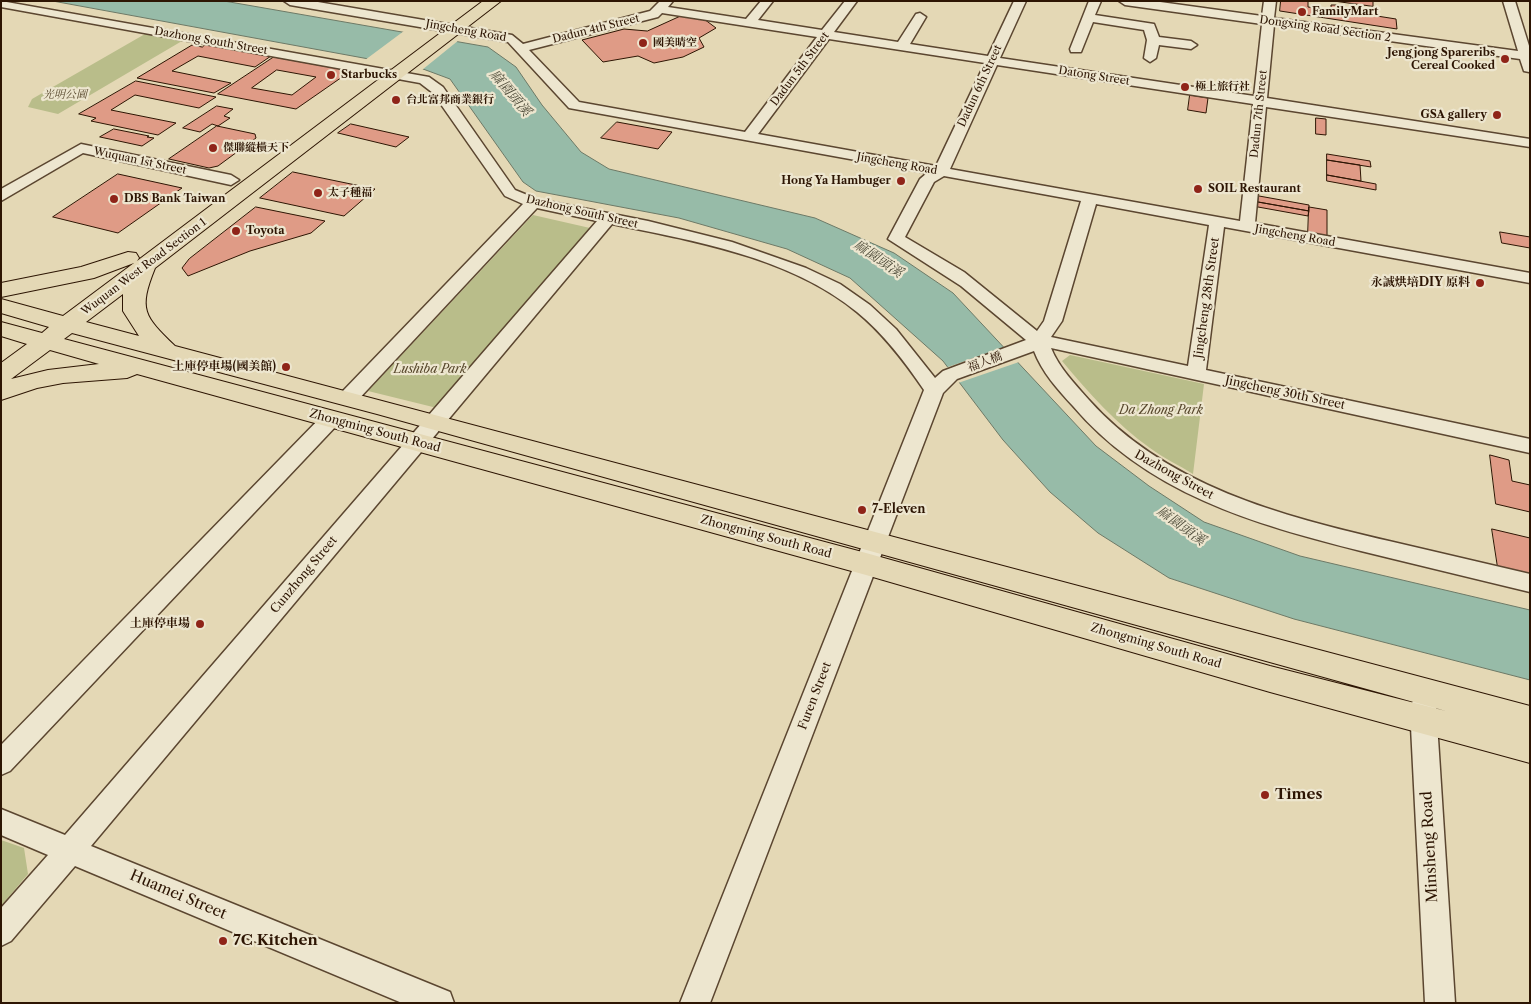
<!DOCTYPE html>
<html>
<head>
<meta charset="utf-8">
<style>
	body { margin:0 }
	#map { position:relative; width:1531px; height:1004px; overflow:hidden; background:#e4d8b5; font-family:"Libre Caslon Text",serif }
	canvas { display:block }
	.frame { position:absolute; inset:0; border:2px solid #2d1503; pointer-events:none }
</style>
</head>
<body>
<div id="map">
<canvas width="1531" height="1004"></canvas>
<div class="frame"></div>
</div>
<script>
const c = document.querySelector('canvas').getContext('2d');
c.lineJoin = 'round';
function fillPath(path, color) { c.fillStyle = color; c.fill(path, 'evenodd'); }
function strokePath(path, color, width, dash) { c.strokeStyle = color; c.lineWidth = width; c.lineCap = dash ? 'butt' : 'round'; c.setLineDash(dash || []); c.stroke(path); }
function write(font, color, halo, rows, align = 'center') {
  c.font = font + ' "Libre Caslon Text","Noto Serif TC",serif'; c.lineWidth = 4.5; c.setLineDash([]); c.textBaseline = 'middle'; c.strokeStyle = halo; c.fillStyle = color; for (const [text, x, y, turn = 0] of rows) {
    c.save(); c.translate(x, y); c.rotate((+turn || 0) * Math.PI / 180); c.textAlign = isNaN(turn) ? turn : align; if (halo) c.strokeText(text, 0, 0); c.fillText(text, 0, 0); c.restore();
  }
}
fillPath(new Path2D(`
	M145 34 182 41 58 114 28 107 32 99Z
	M533 215 590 228 437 408 368 391Z
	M1070 355 1204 384 1193 474C1179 465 1163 458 1150 448 1116 424 1089 393 1062 361Z
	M1 840 24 848 28 874 1 906Z`), '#b9bd8a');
const water = new Path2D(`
	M53 1H224L488 47 516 67 542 105 581 152 609 169 815 218 894 253 953 293 1096 446 1149 486 1204 522 1300 556 1530 610V680L1294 619 1169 578 1098 533 1050 492 1003 440 943 361 850 278 787 249 679 218 536 191 523 182 450 79 423 69Z`);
fillPath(water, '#97bba8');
strokePath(water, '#6d7966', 1);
fillPath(new Path2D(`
	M404 31 459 40 422 70 365 60Z
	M1008 346 1022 361 958 383 945 368Z`), '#e4d8b5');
const building = new Path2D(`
	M1281 1H1308V7L1331 10V5H1337L1338 11 1368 15V9L1376 10 1377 16 1396 19 1397 29 1280 11Z
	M1334 1H1373V6Z
	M681 16 704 19 716 28 699 38 704 47 683 57 654 63 638 56 603 62 582 40 624 29 647 31Z
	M206 44 271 56 255 67 198 56 172 71 231 83 214 93 137 78 192 45 202 47Z
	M274 57 346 70 343 72 345 75 296 109 218 94ZM277 70 316 77 292 95 252 88Z
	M136 81 216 97 199 108 135 95 111 110 176 123 158 135 91 121 96 118 79 114Z
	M1190 95 1208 98 1206 113 1188 110Z
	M217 106 233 109 224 116 230 118 218 126 212 124 200 132 183 128Z
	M1316 118 1326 119V135L1316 134Z
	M617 122 672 132 658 149 601 138Z
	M351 124 409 137 396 147 338 133Z
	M217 126 255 134 256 138 218 166 209 168 169 159Z
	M114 129 149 136 147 137 154 138 142 146 100 137Z
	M1327 154 1370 161 1371 167 1327 160Z
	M1327 160 1360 165 1361 181 1327 175Z
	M293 172 375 189 344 216 260 198Z
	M118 174 182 188 118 233 53 217Z
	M1327 175 1376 184V190L1327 181Z
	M1259 196 1309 205V211L1258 202Z
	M1258 202 1309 211 1308 216 1258 207Z
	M256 207 325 221 311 233 250 251 188 276 182 268 189 259Z
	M1309 207 1327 210V238L1308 235Z
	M1500 232 1530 237V248L1502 243Z
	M1490 455 1509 460 1512 481 1530 485V512L1496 504Z
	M1492 529 1530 538V575L1498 568Z`);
fillPath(building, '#df9b86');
strokePath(building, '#2d1503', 1);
const minor = new Path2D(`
	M1 1 429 77 443 87 515 190 537 199 648 221 732 242 806 268 840 284 870 305 896 329 935 378 943 371 1026 340 961 286 888 239 920 179 927 173 569 108 508 42 290 5 284 1H312L512 35 523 44 650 11 660 1H673L668 7 746 19 761 1H773L758 20 822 30 845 1H857L834 32 898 42 916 14 920 13 926 17 910 44 988 56 1014 1H1026L1000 58 1254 96 1262 24 1125 5 1119 1H1153L1262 16 1264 1H1276L1274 18 1518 51 1503 1H1515L1530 49 1529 72 1524 71 1520 59 1274 25 1267 98 1530 139V147L1266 107 1255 223 1530 273V283L1224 227 1206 370 1530 439V453L1051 348C1059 368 1075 384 1089 400 1166 486 1281 516 1389 541 1436 552 1483 563 1530 574V592C1473 578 1417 565 1361 551 1253 524 1147 493 1073 406 1058 390 1042 372 1034 351L957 379 943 393 710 1003H680L924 390C905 362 884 334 857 312 790 257 694 241 612 224L91 846 450 992 454 1003H402L75 866 11 941 1 946V908L48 855 1 835V809L65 835 597 221 537 208 355 403 348 404 341 403 338 398 341 393 523 204 505 196 433 93 420 83 1 7ZM662 13 817 37 745 132 579 102 529 50 658 17ZM829 39 985 63 936 166 758 134ZM997 65 1253 104 1240 221 950 169ZM944 176 1081 201 1044 321 1037 331 964 272 905 237 934 182ZM1096 204 1209 225 1188 366 1051 337 1062 321Z
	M1089 1H1101L1095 15 1154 24 1159 37 1191 41 1197 45 1191 49 1159 45 1156 58 1150 62 1144 58 1147 40 1144 30 1093 22 1081 52H1071L1070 49Z
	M81 144 231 175 239 180 231 185 83 153 1 201V189Z
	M331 412 338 414 341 419 338 424 10 771 1 775V745L324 414Z
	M1423 696 1432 699 1436 707 1455 1003H1425L1410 707 1414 699Z`);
const major = new Path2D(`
	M483 1H501L155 268C138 310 144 316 175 346L1530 706V763L1270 692 866 575 137 374 127 378 63 383 37 388 1 400V363L27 344 1 336V322L42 333 49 327 1 313V299L63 316 134 263 94 278 1 297V283L81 267 128 252 136 253 139 258 137 261ZM123 294V311L139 336 86 322ZM72 333 377 414 1446 711 1270 666 866 553 64 339ZM50 350 99 364 48 370 11 379Z`);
strokePath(minor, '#5b4630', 3);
strokePath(major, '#2d1503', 2);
fillPath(minor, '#ede6cf');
fillPath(major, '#e4d8b5');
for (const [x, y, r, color] of [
	[1302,12,5,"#8f2418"],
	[643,43,5,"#8f2418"],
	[1505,59,5,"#8f2418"],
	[331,75,5,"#8f2418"],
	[1185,87,5,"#8f2418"],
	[396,100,5,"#8f2418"],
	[1497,115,5,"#8f2418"],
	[213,148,5,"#8f2418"],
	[901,181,5,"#8f2418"],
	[1198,189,5,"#8f2418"],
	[318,193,5,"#8f2418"],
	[114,199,5,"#8f2418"],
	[236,231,5,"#8f2418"],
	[1480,283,5,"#8f2418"],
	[286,367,5,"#8f2418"],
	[862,510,5,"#8f2418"],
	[200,624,5,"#8f2418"],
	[1265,795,5,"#8f2418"],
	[223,941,5,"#8f2418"]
]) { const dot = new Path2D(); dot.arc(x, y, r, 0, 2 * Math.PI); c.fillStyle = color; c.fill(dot); strokePath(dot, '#ede6cf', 2); }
write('bold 11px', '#2d1503', '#ede6cf', [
	["FamilyMart",1312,12],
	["國美晴空",653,43],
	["Jengjong Spareribs",1495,53,"right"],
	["Cereal Cooked",1495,66,"right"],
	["Starbucks",341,75],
	["極上旅行社",1195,87],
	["台北富邦商業銀行",406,100],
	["GSA gallery",1487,115,"right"],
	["傑聯縱橫天下",223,148],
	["Hong Ya Hambuger",891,181,"right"],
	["SOIL Restaurant",1208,189],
	["太子種福",328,193],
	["DBS Bank Taiwan",124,199],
	["Toyota",246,231]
], 'left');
write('11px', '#2d1503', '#ede6cf', [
	["Dadun 4th Street",596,29,-14],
	["Dongxing Road Section 2",1325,29,8],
	["Jingcheng Road",466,31,10],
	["Dazhong South Street",211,41,10],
	["Dadun 5th Street",800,69,-53],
	["Datong Street",1094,76,9],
	["Dadun 6th Street",980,86,-65],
	["Dadun 7th Street",1259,114,-84],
	["Wuquan 1st Street",140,161,12],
	["Jingcheng Road",897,164,10],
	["Dazhong South Street",582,212,13],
	["Jingcheng Road",1295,236,10],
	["Wuquan West Road Section 1",144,267,-37]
]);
write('italic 11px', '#57472c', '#ede6cf', [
	["光明公園",65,95]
]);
write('bold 12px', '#2d1503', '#ede6cf', [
	["永誠烘培DIY 原料",1470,283],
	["土庫停車場(國美館)",276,367],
	["7-Eleven",872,510,"left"],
	["土庫停車場",190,624]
], 'right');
write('12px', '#2d1503', '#ede6cf', [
	["Jingcheng 28th Street",1207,298,-82],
	["福人橋",985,362,-20],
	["Jingcheng 30th Street",1285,393,12],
	["Zhongming South Road",375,431,15],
	["Dazhong Street",1174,475,29],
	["Zhongming South Road",766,537,15],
	["Cunzhong Street",304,575,-50],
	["Zhongming South Road",1156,646,16],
	["Furen Street",815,696,-69]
]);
write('italic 12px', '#57472c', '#ede6cf', [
	["Lushiba Park",430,370],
	["Da Zhong Park",1161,411]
]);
write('italic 14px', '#524f3d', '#ede6cf', [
	["麻園頭溪",510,93,50],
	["麻園頭溪",878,259,34],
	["麻園頭溪",1181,526,36]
]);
write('bold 15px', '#2d1503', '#ede6cf', [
	["Times",1275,795],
	["7C Kitchen",233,941]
], 'left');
write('15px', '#2d1503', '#ede6cf', [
	["Minsheng Road",1430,847,-93],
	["Huamei Street",178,895,23]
]);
</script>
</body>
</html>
